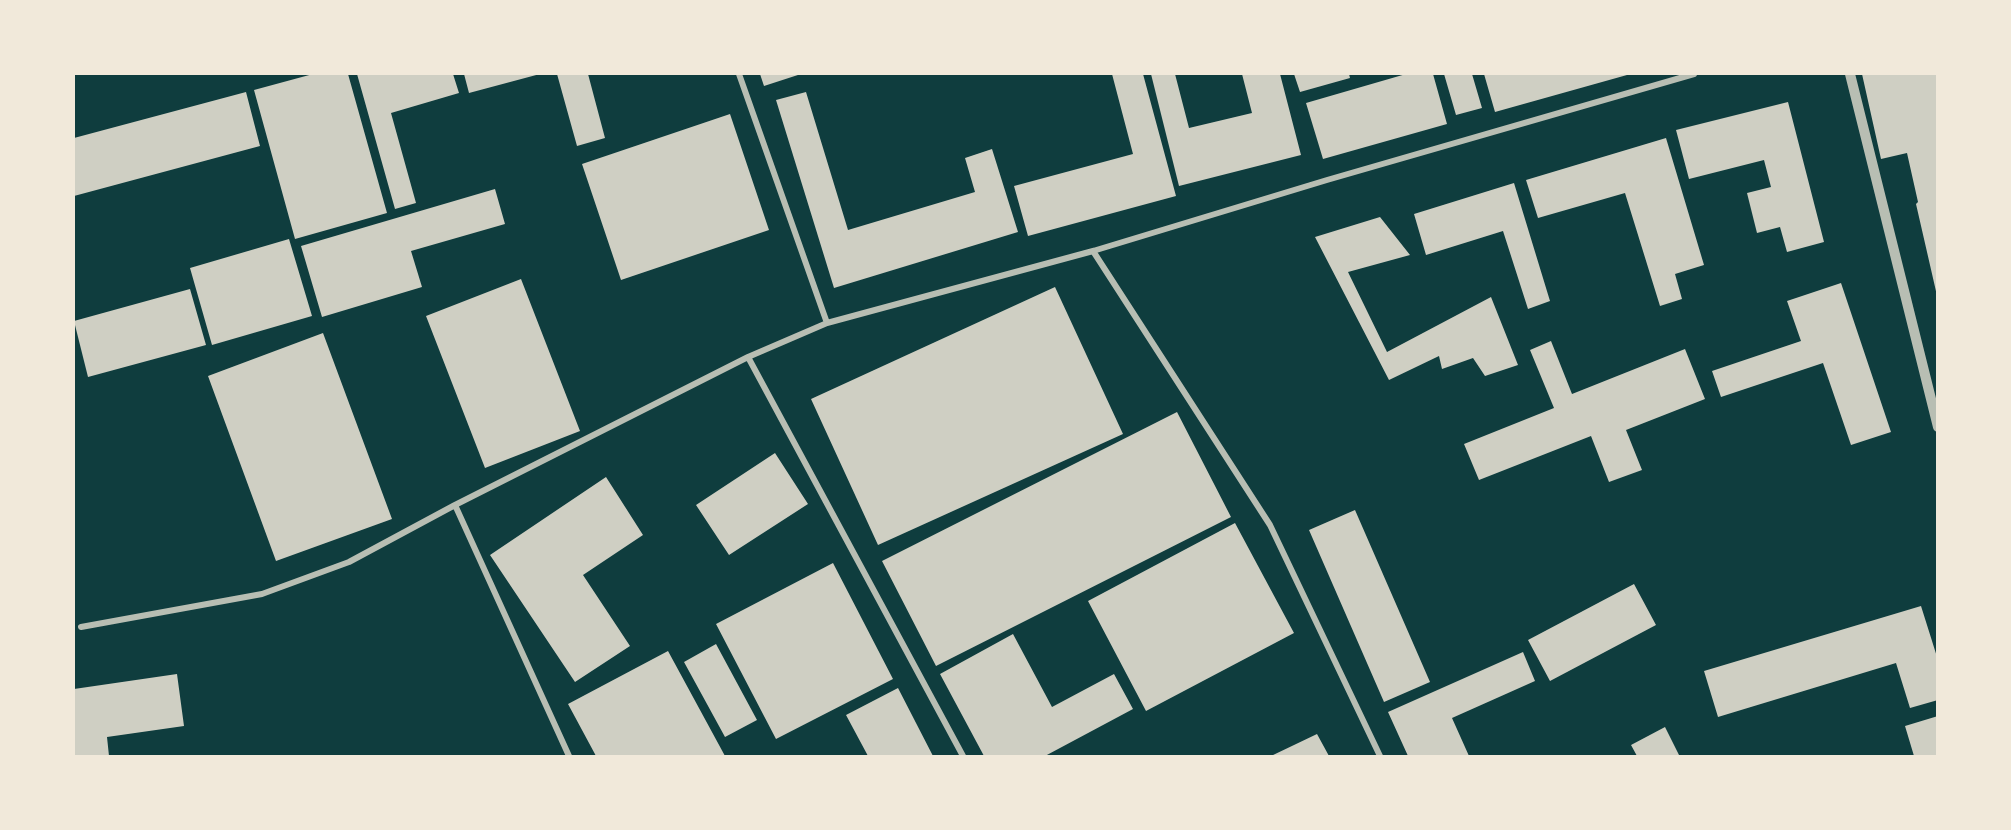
<!DOCTYPE html>
<html>
<head>
<meta charset="utf-8">
<style>
	body { margin:0 }
	#map { position:relative; width:2011px; height:830px; overflow:hidden; background:#0f3d3e; font-family:"DejaVu Sans",sans-serif }
	canvas { display:block }
	.frame { position:absolute; inset:0; border:75px solid #f1e9da; pointer-events:none }
</style>
</head>
<body>
<div id="map">
<canvas width="2011" height="830"></canvas>
<div class="frame"></div>
</div>
<script>
const c = document.querySelector('canvas').getContext('2d');
c.lineJoin = 'round';
function fillPath(path, color) { c.fillStyle = color; c.fill(path, 'evenodd'); }
function strokePath(path, color, width, dash) { c.strokeStyle = color; c.lineWidth = width; c.lineCap = dash ? 'butt' : 'round'; c.setLineDash(dash || []); c.stroke(path); }
fillPath(new Path2D(`
	M313 74H348L387 213 295 239 254 90Z
	M357 74H453L459 93 391 113 416 203 395 209Z
	M464 74H540L469 93Z
	M557 74H588L605 138 577 146Z
	M760 74H801L764 86Z
	M1112 74H1143L1176 196 1028 236 1014 186 1133 154Z
	M1151 74H1175L1189 128 1252 113 1242 74H1280L1301 155 1179 186Z
	M1294 74H1349L1350 78 1300 92Z
	M1406 74H1433L1447 124 1323 159 1306 103Z
	M1444 74H1472L1482 108 1456 115Z
	M1484 74H1627V75L1495 112Z
	M1862 74H1938V300L1916 204 1918 202 1907 153 1881 159Z
	M246 92 260 146 74 196V138Z
	M806 92 848 230 975 192 965 158 992 149 1018 232 834 288 776 100Z
	M1788 102 1824 242 1787 252 1780 227 1757 233 1747 193 1771 187 1764 160 1689 179 1676 130Z
	M730 114 769 230 621 280 582 164Z
	M1666 138 1704 265 1675 274 1682 299 1660 306 1625 193 1538 218 1526 180Z
	M1514 183 1550 301 1528 309 1503 231 1426 255 1414 214Z
	M495 189 505 224 411 251 422 287 322 317 301 246Z
	M1380 217 1410 255 1348 272 1387 352 1491 297 1518 365 1485 376 1473 358 1442 369 1439 356 1389 380 1315 237Z
	M289 239 312 316 212 345 190 268Z
	M521 279 580 431 485 468 426 316Z
	M1841 283 1891 432 1851 445 1823 363 1721 397 1712 371 1801 341 1787 301Z
	M1055 287 1123 434 878 545 811 399Z
	M190 289 206 345 88 377 74 321Z
	M323 333 392 519 276 561 208 376Z
	M1551 341 1572 394 1685 349 1705 399 1626 430 1642 470 1609 482 1591 436 1479 480 1464 444 1554 408 1530 350Z
	M1177 412 1231 517 936 666 882 561Z
	M775 453 808 504 729 555 696 505Z
	M606 477 643 535 583 575 630 646 575 682 490 555Z
	M1355 510 1430 682 1384 702 1309 530Z
	M1235 523 1294 633 1146 711 1088 601Z
	M833 563 893 679 776 739 716 624Z
	M1634 584 1656 625 1550 681 1528 640Z
	M1921 606 1938 660V700L1910 708 1896 663 1718 717 1704 671Z
	M1013 634 1052 707 1114 674 1133 709 1045 756H984L940 674Z
	M716 644 757 720 725 737 684 662Z
	M668 651 725 756H596L568 704Z
	M1523 652 1535 681 1452 718 1469 756H1408L1388 712Z
	M177 674 184 726 107 737 109 756H74V689Z
	M898 688 933 756H868L846 715Z
	M1938 716V756H1914L1905 726Z
	M1665 727 1679 755 1675 756H1637L1631 745Z
	M1317 734 1329 756H1271Z`), '#cfcfc3');
strokePath(new Path2D(`
	M739 74 827 323
	M1093 251 1270 525 1380 756
	M748 357 963 756
	M455 505 569 756
	M81 627 262 594 349 562 455 505 748 357 827 323 1093 251 1327 180 1694 74`), '#b8beb3', 6);
strokePath(new Path2D(`
	M1850 74 1938 427`), '#b8beb3', 10);
</script>
</body>
</html>
